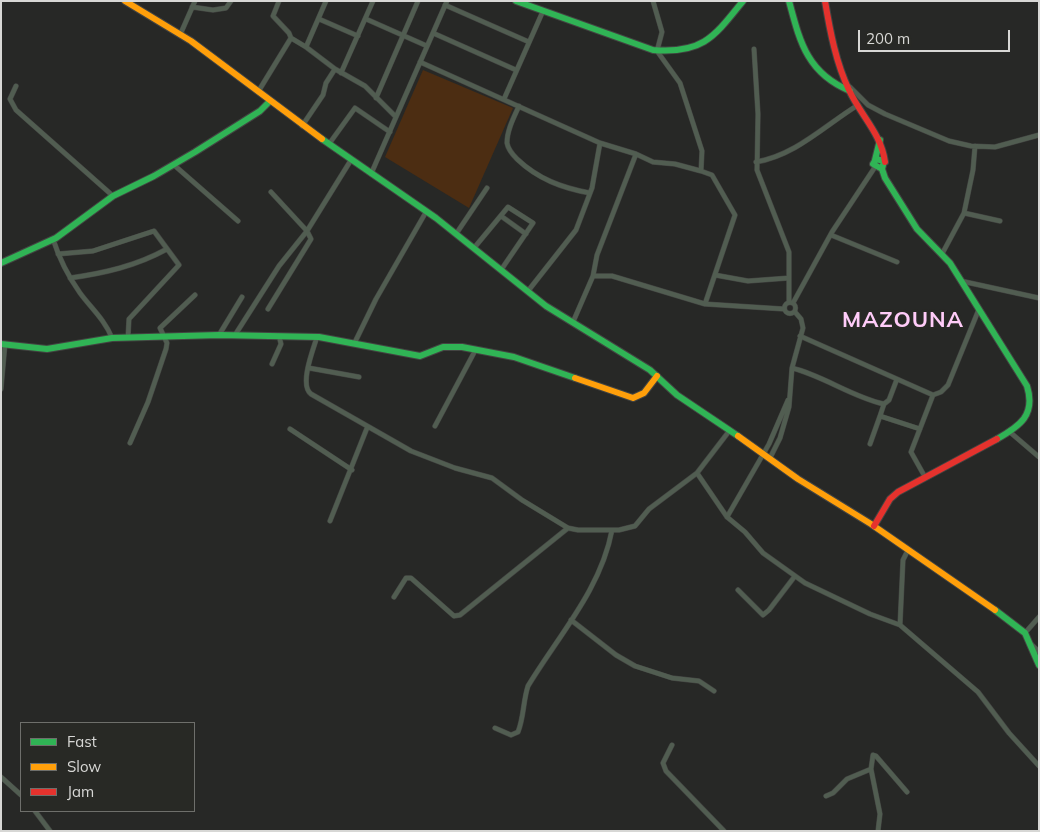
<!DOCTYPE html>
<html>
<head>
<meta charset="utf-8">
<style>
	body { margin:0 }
	#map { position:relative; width:1040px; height:832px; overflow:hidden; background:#272826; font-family:Mulish,sans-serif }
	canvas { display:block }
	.frame { position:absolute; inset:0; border:2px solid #d7d7d5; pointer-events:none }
	.legend { position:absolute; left:20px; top:722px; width:175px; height:90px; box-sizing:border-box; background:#282925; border:1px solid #6e6f6b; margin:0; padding:6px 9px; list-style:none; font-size:15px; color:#d7d7d5 }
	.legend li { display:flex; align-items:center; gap:10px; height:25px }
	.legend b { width:25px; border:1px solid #6e6f6b }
	.scale { position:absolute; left:858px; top:30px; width:152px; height:22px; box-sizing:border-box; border:2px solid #d7d7d5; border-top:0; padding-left:6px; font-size:15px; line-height:18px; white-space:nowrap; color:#d7d7d5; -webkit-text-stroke:4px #282925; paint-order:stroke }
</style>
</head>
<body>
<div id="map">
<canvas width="1040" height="832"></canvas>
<div class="frame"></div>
<ul class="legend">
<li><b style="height:6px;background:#30b455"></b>Fast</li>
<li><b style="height:6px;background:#ff9f0a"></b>Slow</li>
<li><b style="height:6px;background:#e5322d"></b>Jam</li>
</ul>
<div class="scale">200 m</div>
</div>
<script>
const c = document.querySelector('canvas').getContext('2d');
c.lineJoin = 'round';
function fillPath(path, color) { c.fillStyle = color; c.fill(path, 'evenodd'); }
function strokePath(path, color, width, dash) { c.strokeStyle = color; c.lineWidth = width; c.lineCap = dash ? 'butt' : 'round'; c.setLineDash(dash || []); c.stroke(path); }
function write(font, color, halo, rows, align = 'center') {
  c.font = font + ' Mulish,sans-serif'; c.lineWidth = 5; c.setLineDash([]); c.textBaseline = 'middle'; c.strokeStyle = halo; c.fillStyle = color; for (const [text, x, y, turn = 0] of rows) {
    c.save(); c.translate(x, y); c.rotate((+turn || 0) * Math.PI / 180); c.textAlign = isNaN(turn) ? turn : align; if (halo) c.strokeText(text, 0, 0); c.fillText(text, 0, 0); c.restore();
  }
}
fillPath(new Path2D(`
	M423 70 513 108 469 208 385 157Z`), '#4c2d12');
const street = new Path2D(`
	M653 1 662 32 657 51 680 83 702 151 701 171 712 175 735 215 705 304
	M445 5 529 42
	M192 7 213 10 226 8 231 1
	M319 19 358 36
	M366 19 427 46
	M433 33 516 70
	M180 35 195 1
	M291 38 306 47 326 1
	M754 49 758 114 757 170 789 252V302
	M420 62 600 143 636 154 597 255 593 276 573 322
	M335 69 365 86 396 117
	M341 73 373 1
	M16 86 10 99 16 110 113 196
	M850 87 868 105 885 114 949 141 971 146 995 147 1039 135
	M258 92 291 38 289 33 273 16 279 1
	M376 98 418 1
	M504 99 543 11
	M519 106C514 117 507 130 507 143 508 149 513 155 517 159 538 179 562 188 590 193
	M302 126 323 95 326 83 335 69 306 47
	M329 144 355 108 390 132
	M636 154 653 162 675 164 701 171
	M756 162C796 155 824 126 858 105
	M174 165 238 221
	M371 174 447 1
	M964 213 1000 221
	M501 216 526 234
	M456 234 487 188
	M831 235 897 262
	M53 239C59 258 68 276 80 293 91 308 105 320 112 338
	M474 248 508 207 533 223 501 270
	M58 254 93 251 154 231 179 265 129 319 128 337
	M942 254 964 213 973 170 975 146
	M715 275 748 281 789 278
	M593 276H612L705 304 784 309
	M70 278C105 273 136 266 167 249
	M961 281 1039 298
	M528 291 576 230 592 188 600 143
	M784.5 308a5.5 5.5 0 1 1 11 0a5.5 5.5 0 1 1-11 0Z
	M793 303 832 232 875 167
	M268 309 311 239 307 231 271 192
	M219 335 242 297
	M235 335 279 266 307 231 351 160
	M800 336 933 395 941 392 948 385 979 309
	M317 337C313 350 299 385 311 394L411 451 455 468 492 478 522 500 568 528 578 530H619L635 526 649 509 697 473
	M355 342 376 299 426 212
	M272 364 281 344 279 336
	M309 368 359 377
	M792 368C824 376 852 397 884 404L889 400 897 379
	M1 389 5 344
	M884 404 880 416 920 429
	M435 426 476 349
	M290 429 352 470
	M730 430 697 473 727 517 745 532 763 553 805 583 870 614 900 625 903 560 908 550
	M1011 433 1039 457
	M130 443 148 402 166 349 167 343 160 328 195 295
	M870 444 880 416
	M770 458 780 438 789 407 792 368 803 328 801 319 795 312
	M925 477 911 452 933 395
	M727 517 769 444 788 400
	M330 521 367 428
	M738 590 763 615 769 610 795 576
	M394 597 406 578H411L454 616 460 615 568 528
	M571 620 616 655 635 666 672 678 699 681 714 691
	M900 625 978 692 1009 733 1039 766
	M1025 633 1039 617
	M1032 645 1039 652
	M495 728 511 735 518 732C524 717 523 701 528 686 559 635 601 589 612 530
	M672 745 663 763 666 771 724 831
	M1 777 21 795
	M826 796 833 793 847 779 871 769
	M35 811 50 831
	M878 831 880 814 871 769 873 755 876 756 907 792`);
const fast = new Path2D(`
	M516 1 653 50C703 54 714 37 743 1
	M789 1C800 42 807 73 850 91
	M322 139 436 218 546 306 650 370 677 395 738 436
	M875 160 880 140
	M882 169 873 164 876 159 884 161 882 169 885 178 917 229 950 263 1027 386C1036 415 1020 426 997 439
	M1 263 56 238 113 196 154 176 195 152 260 111 270 101
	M1 344 47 349 112 338 219 335 319 337 420 356 443 347H462L514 357 575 378
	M995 610 1025 633 1039 665`);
const slow = new Path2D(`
	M125 1 191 41 322 139
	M575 378 633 398 644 393 657 376
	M738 436 798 479 871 524 995 610`);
const jam = new Path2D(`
	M825 1C830 31 836 63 849 90 861 116 881 133 885 162
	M874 526 890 499 898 492 997 439`);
strokePath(street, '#434442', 5.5);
strokePath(fast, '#434442', 8);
strokePath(slow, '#434442', 8);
strokePath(jam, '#434442', 8);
strokePath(street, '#515d51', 4.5);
strokePath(fast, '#30b455', 6);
strokePath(slow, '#ff9f0a', 6);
strokePath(jam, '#e5322d', 6);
c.letterSpacing = '1px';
write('bold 22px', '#ffccf8', '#282925', [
	["MAZOUNA",903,320]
]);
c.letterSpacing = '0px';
</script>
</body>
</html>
